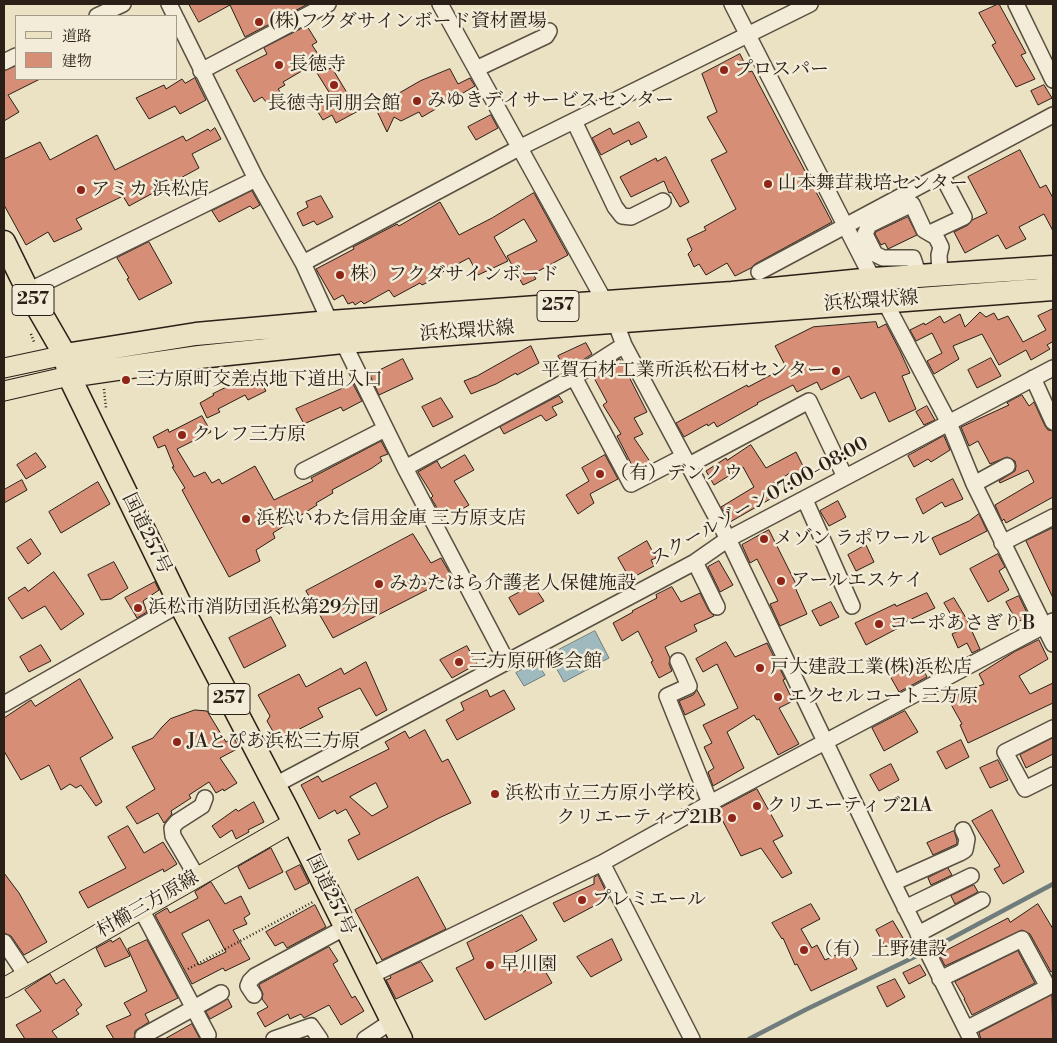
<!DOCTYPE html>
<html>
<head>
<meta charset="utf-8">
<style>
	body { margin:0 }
	#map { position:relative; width:1057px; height:1043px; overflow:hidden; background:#ebe1c3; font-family:"Libre Bodoni","Noto Serif JP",serif }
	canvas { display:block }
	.frame { position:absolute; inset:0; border:5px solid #2a2017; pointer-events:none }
	.legend { position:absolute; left:15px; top:15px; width:162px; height:65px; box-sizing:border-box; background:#f2ecd8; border:1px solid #a29a8b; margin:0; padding:6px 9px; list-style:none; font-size:15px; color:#2a2017 }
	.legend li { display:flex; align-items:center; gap:10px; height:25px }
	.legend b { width:25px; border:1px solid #a29a8b }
</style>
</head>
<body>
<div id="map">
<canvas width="1057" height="1043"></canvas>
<div class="frame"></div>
<ul class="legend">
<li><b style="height:6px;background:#ebe1c3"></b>道路</li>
<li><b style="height:14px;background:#d68e76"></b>建物</li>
</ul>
</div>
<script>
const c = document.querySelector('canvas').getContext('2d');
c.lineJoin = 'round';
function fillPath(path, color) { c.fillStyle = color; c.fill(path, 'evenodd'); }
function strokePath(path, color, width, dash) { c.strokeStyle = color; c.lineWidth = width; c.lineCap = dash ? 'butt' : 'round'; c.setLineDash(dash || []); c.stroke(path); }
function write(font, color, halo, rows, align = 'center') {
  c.font = font + ' "Libre Bodoni","Noto Serif JP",serif'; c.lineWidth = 5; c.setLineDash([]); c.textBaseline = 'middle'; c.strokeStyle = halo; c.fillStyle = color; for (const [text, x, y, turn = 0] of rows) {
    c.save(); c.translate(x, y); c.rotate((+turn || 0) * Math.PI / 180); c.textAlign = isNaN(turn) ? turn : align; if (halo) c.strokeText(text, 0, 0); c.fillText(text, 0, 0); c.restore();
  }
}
const water = new Path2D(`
	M595 631 609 658 564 682 549 655Z
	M536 662 545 675 524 686 516 673Z`);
fillPath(water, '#9fbabf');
strokePath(water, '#707c7c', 1);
strokePath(new Path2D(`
	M749 1039 805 1010 935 947 1053 884`), '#707c7c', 4.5);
const building = new Path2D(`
	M189 4H308L245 37 230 5 199 22Z
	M999 4 1026 53 1021 55 1035 79 1016 87 992 45 996 43 979 13Z
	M307 26 317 42 312 45 328 69 332 68 358 111 336 123 332 115 323 120 314 106 332 97 312 65 283 82 285 85 278 89 283 95 267 103 262 97 254 102 236 70 267 54 264 48Z
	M740 54 749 72 752 71 832 222 755 264 751 268 735 276 727 263 706 275 699 264 694 267 688 254 692 250 687 239 706 230 704 227 736 209 711 160 727 152 707 117 717 112 702 74Z
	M16 66V79H40L8 95 19 112 4 121V71Z
	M450 69 458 84 470 78 475 86 422 117 419 112 401 121 394 117 387 132 375 107 420 81Z
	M195 78 206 100 180 114 175 106 149 119 136 98 164 85 166 89 182 79 185 83Z
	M1044 85 1052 98 1038 105 1031 91Z
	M491 115 498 128 476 140 468 127Z
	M639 122 647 137 631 145 629 140 601 155 592 138 610 128 613 134Z
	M215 128 221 139 192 154 199 168 129 206 123 196 76 219 82 229 54 242 48 232 26 245 4 205V159L40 142 50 160 97 135 115 170 183 136 186 141 208 129 210 131Z
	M1020 150 1040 188 1046 185 1053 198V231L1044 214 1019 227 1026 239 1006 249 998 235 965 253 954 232 968 225 972 220 987 213 968 177Z
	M666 157 689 202 680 207 671 192 669 193 664 181 631 197 620 177 656 158 657 161Z
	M252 191 260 205 253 209 250 206 219 222 212 211Z
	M534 193 568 255 533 274 536 279 523 285 507 256 537 241 524 219 494 237 508 261 478 275 469 258 431 278 432 280 422 285 420 283 394 297 389 290 364 304 361 301 355 305 353 302 348 304 343 295 334 300 316 269 354 249 353 247 397 224 399 226 440 202 459 235 492 218Z
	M321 196 333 217 317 225 314 221 303 226 297 213 308 207 306 202Z
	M908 217 917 235 888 249 885 243 881 245 875 234 876 232Z
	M149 242 172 283 139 300 127 279 129 278 117 258Z
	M1053 309V344L1052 342 1047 345 1050 349 1031 360 1026 350 999 365 982 334 953 346 959 359 934 374 927 361 942 353 932 333 916 341 910 330 924 323 925 325 940 316 944 323 960 314 965 327 980 312 986 317 994 313 998 320 1008 316 1023 342 1046 330 1038 316Z
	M876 322 878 328 886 324 900 351 910 373 902 376 916 409 889 422 875 392 861 399 849 376 821 390 817 382 797 392 793 385 757 403 758 404 717 427 714 422 708 426 707 424 684 437 676 423 747 385 748 387 786 367 775 346 813 327Z
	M586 343 592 354 566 371 558 356Z
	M531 346 539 363 517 375 516 373 496 384 471 394 464 381 477 376Z
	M991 358 1001 376 977 388 968 370Z
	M403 359 413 379 379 395 370 375Z
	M620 359 647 412 634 418 643 434 634 438 651 463 635 471 617 436 621 434 603 405 607 402 593 376Z
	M256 373 266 391 248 400 245 395 218 409 220 412 207 418 200 403 214 395 213 394Z
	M353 384 362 401 343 411 341 407 304 424 296 409Z
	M1022 395 1029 406 1034 402 1045 426 1048 430 1053 431V497L1006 523 1004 519 1002 521 995 505 1034 482 1028 470 1000 483 999 481 1015 471 1016 466 1015 461 1007 457 990 464 978 441 969 446 961 427 1009 405 1007 403Z
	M559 396 563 402 552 407 557 415 546 421 541 415 504 434 500 427Z
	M441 398 453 417 433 427 422 407Z
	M927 406 935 420 924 425 916 412Z
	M202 416 211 432 177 449 194 477 205 472 212 483 219 479 222 484 255 466 274 500 313 481 311 478 381 441 388 454 380 457 382 461 372 468 332 490 333 493 316 503 317 505 273 533 275 538 256 550 260 561 229 577 182 490 185 488 172 467H174L165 445 158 448 153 437 168 429 169 432Z
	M944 436 950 450 931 462 928 459 914 467 908 456Z
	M751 445 766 468 796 452 804 468 791 477 790 473 766 488 772 498 730 522 721 507 754 487 743 467 714 485 706 471 726 458 727 460Z
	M36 453 46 467 26 479 17 465Z
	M465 455 474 470 454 481 469 505 454 514 451 510 442 516 431 498 433 496 418 472 437 461 441 468Z
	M605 455 618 479 590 494 594 503 578 514 566 495 589 481 582 468Z
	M953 479 963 499 945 507 942 502 923 514 916 499Z
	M22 480 27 490 4 503V490Z
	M98 482 110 504 61 533 49 512Z
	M838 501 846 517 829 526 820 511Z
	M979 514 987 531 940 555 932 538 969 521Z
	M1053 528V598L1026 541Z
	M769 530 796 584 794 585 807 614 780 626 770 604 778 601 757 559 750 563 742 545Z
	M413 534 431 563 441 558 452 577 333 638 306 591Z
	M31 539 41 554 28 564 17 548Z
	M647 541 656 558 651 560 654 566 630 579 618 558Z
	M866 545 874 562 856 571 848 555Z
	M998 554 1005 567 999 571 1009 590 988 602 970 569Z
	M719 561 733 585 720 592 708 567Z
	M114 562 128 588 111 599 101 600 88 575Z
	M54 572 84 614 61 630 45 606 22 619 8 598 25 587 28 591Z
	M155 582 159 590 143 601 147 612 137 618 125 598Z
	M533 585 544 601 519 615 509 598Z
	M672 587 681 602 700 593 709 611 714 616 694 625 697 631 665 647 670 658 669 664 672 671 659 678 651 662 653 661 638 631 622 641 613 623 633 612 632 611 657 598 656 595Z
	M927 593 935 608 903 623 904 625 866 645 855 623 895 604 896 606Z
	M1019 596 1029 617 1017 622 1006 602Z
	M954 598 966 618 980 649 972 653 967 643 958 648 952 634 960 630 944 603Z
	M831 602 839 617 820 626 812 611Z
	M271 617 286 646 244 668 229 638Z
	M1039 640 1048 659 1019 676 1030 694 1053 683V703L968 743 960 725 962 724 948 699 984 684 979 674 1014 652Z
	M726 642 735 657 767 643 785 679 783 680 793 701 779 708 799 744 778 755 759 719 757 720 754 715 727 732 744 768 713 786 708 772 714 768 704 747 712 743 703 725 738 708 717 664 703 672 696 659Z
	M41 645 51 661 29 672 20 657Z
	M467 646 477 664 452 678 440 660Z
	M919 661 927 677 899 692 890 676Z
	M366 662 387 710 376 716 360 688 318 708 323 717 278 740 267 721 270 716 258 695 299 674 306 687 341 668 344 674Z
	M80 679 113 738 80 758 102 802 96 806 81 785 76 788 70 784 61 790 49 765 21 780 4 751V718L31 700 35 706Z
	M487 690 490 697 504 690 515 709 457 740 446 720 464 710 461 703Z
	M697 690 705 705 685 715 679 701 693 695Z
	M195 710 207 711 226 742 234 738 239 748 220 758 237 783 224 791 223 789 216 793 209 782 189 795 191 798 171 811 172 814 164 823 158 813 137 824 126 807 155 789 132 747 153 738 162 727 170 719Z
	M905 711 918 732 884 751 872 728Z
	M425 730 442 762 448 759 471 803 439 818 358 860 348 840 360 834 346 809 337 814 335 810 319 819 301 785 318 776 322 782 389 749 385 742 405 731 409 738ZM376 783 388 807 372 816 350 797Z
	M1053 738V754L1026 768 1020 755Z
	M961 740 969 757 946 769 937 752Z
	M998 760 1008 780 990 788 980 768Z
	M891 764 899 780 879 791 870 775Z
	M757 789 783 836 773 841 792 873 782 878 761 848 741 856 717 810Z
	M254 802 264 822 248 830 249 832 236 839 232 830 220 838 212 826 236 809 238 811Z
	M992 810 1024 872 1003 884 994 869 1000 866 972 821Z
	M128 826 144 853 163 842 177 864 164 872 163 869 88 908 79 892 126 868 108 837Z
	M954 831 957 840V844L933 855 927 843Z
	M271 848 283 872 249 889 238 867Z
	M300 865 309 883 295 890 286 872Z
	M948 868 952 875 931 885 928 878Z
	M4 873 19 893 47 942 24 955 11 936 4 933Z
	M598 875 609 898 564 922 553 903 594 884V878Z
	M418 877 446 929 382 960 355 910Z
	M211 882 225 904 241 896 250 914 244 918 247 924 233 930 250 959 225 971 223 968 192 984 155 915 167 908 170 913 198 898 195 892ZM209 920 226 952 199 965 182 934Z
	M974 885 978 892 955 904 951 896Z
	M811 904 820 919 801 929 812 948 817 945 825 960 847 950 857 969 811 991 797 964 795 965 783 938 782 939 772 923Z
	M1038 904 1053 929V971L1051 972 1030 934 1022 930 945 966 939 954 1008 918 1010 922Z
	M315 905 326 927 287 948 283 942 275 946 266 932Z
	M522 915 537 940 512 954 523 972 540 962 552 983 485 1020 456 968 474 959 467 943Z
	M893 921 903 938 886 948 876 930Z
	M120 938 130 956 105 967 96 948 111 940 112 942Z
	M612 939 622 960 591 977 577 957Z
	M147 940 178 998 145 1014 149 1022 135 1031 134 1039H114L106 1026 131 1015 124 1003 147 991 128 949Z
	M329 947 338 961 333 964 352 998 355 996 364 1011 341 1025 329 1005 304 1018 301 1014 290 1019 288 1014 265 1027 257 1013 268 1007 262 999 263 994 259 985Z
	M1018 951 1035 983 972 1015 964 999H965L955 982Z
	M421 962 433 981 396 999 386 980 391 978 390 976Z
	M920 965 926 975 909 984 903 973Z
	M50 974 56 984 64 979 82 1005 76 1010 79 1014 52 1031 58 1039H25L16 1025 41 1011 25 990Z
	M895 979 905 997 887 1007 877 987Z
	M1052 995 1053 1039H981L979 1033Z
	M228 999 232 1007 210 1019 206 1012Z
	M192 1024 200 1039H165Z`);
fillPath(building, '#d68e76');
strokePath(building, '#2a2017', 1);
const minor = new Path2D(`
	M169 4 175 16
	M440 4 605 302
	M732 4 867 268 949 423 974 484 1053 644
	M1016 4 1053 80
	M97 16 123 4
	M176 18 256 179 303 263 330 322
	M4 62 16 56
	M476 69 546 36 549 31
	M201 71 328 4
	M574 121 615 207 622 216 631 217 663 201
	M932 232 964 217 942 175
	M303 263 519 148 810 4
	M759 272 1053 115
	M919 276 913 258H883L875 254 865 234 869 225 912 204 924 230 936 237 941 247 939 255 940 275
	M28 291 256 179
	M615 321 624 345 728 539 893 883 971 1039
	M343 342 405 468 507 662
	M574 377 631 484 683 457
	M1033 378 1053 422
	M689 465 809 401 845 477
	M405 468 574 377 624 345
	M303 471 385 429
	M974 484 1007 466
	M805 500 852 606
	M1002 543 1053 517
	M695 562 717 607
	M678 661 689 686 667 696 710 803
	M4 704 180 604
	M1053 728 1005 752 1025 789 1053 775
	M275 785 695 562 728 539 1053 368
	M602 863 692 1039
	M197 877 173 836 172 828 177 822 202 806 205 798
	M893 883 960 853 965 850 967 839 963 830
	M905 908 971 876
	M141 909 208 1035
	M918 934 982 900
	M4 942 26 975
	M370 976 602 863 710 803 1053 621
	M940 979 1022 939 1048 987 966 1029
	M254 995 248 986 250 981 255 976 346 927
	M143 1036 221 993
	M274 1039 311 1026 320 1039
	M365 1039 392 1021`);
const major = new Path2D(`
	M4 368 65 355
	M4 391 69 376
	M4 988 294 822`);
const highway = new Path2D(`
	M4 242 28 291 65 355 69 376 180 604 287 809 401 1039
	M65 355 196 334 330 322 732 293 873 279 1053 267
	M69 376 199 357 343 342 1053 289`);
strokePath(minor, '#5a5042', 18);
strokePath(major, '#2a2017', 21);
strokePath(highway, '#2a2017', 25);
strokePath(new Path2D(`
	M31 334 34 342
	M104 389 106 408
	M188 969 313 902`), '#2a2017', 2.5, [1, 2.5]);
strokePath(minor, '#f2ecd8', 15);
strokePath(major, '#ebe1c3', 19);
strokePath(highway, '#ebe1c3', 22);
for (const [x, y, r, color] of [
	[259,22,5,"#8f2418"],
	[279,65,5,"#8f2418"],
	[724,70,5,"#8f2418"],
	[334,85,5,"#8f2418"],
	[417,101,5,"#8f2418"],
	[768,184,5,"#8f2418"],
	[81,190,5,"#8f2418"],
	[340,275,5,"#8f2418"],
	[836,371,5,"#8f2418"],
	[126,380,5,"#8f2418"],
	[182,435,5,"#8f2418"],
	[600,474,5,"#8f2418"],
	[246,519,5,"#8f2418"],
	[764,539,5,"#8f2418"],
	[781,581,5,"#8f2418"],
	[379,584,5,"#8f2418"],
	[138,608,5,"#8f2418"],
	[879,624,5,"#8f2418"],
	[459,662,5,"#8f2418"],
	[760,668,5,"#8f2418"],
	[778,697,5,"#8f2418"],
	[177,742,5,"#8f2418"],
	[495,794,5,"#8f2418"],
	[757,806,5,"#8f2418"],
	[732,818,5,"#8f2418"],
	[582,900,5,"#8f2418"],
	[804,950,5,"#8f2418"],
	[490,965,5,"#8f2418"]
]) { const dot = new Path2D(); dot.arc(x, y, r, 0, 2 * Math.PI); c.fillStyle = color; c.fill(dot); strokePath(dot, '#f2ecd8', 2); }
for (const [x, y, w] of [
	[33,300,42],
	[558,306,42],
	[229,699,42]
]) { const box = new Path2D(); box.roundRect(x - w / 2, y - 15.5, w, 31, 4); c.fillStyle = '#f2ecd8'; c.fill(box); strokePath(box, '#2a2017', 1); }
write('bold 18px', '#2a2017', null, [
	["257",33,300],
	["257",558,306],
	["257",229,699]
]);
write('19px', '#2a2017', '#f2ecd8', [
	["(株)フクダサインボード資材置場",269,22],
	["長徳寺",289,65],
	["プロスパー",734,70],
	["みゆきデイサービスセンター",427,101],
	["長徳寺同朋会館",334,104,"center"],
	["山本舞茸栽培センター",778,184],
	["アミカ 浜松店",91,190],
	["株）フクダサインボード",350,275],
	["平賀石材工業所浜松石材センター",826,371,"right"],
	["三方原町交差点地下道出入口",136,380],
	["クレフ三方原",192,435],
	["（有）デンノウ",610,474],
	["浜松いわた信用金庫 三方原支店",256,519],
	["メゾン ラポワール",774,539],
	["アールエスケイ",791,581],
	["みかたはら介護老人保健施設",389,584],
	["浜松市消防団浜松第29分団",148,608],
	["コーポあさぎりB",889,624],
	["三方原研修会館",469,662],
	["戸大建設工業(株)浜松店",770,668],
	["エクセルコート三方原",788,697],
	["JAとぴあ浜松三方原",187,742],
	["浜松市立三方原小学校",505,794],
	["クリエーティブ21A",767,806],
	["クリエーティブ21B",722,818,"right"],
	["プレミエール",592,900],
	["（有）上野建設",814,950],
	["早川園",500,965]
], 'left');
write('19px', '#2a2017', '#f2ecd8', [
	["浜松環状線",871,302,-4],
	["浜松環状線",467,332,-4],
	["スクールゾーン07:00-08:00",760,502,-29],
	["国道257号",146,534,64],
	["国道257号",330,895,64],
	["村櫛三方原線",148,905,-30]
]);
</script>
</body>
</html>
